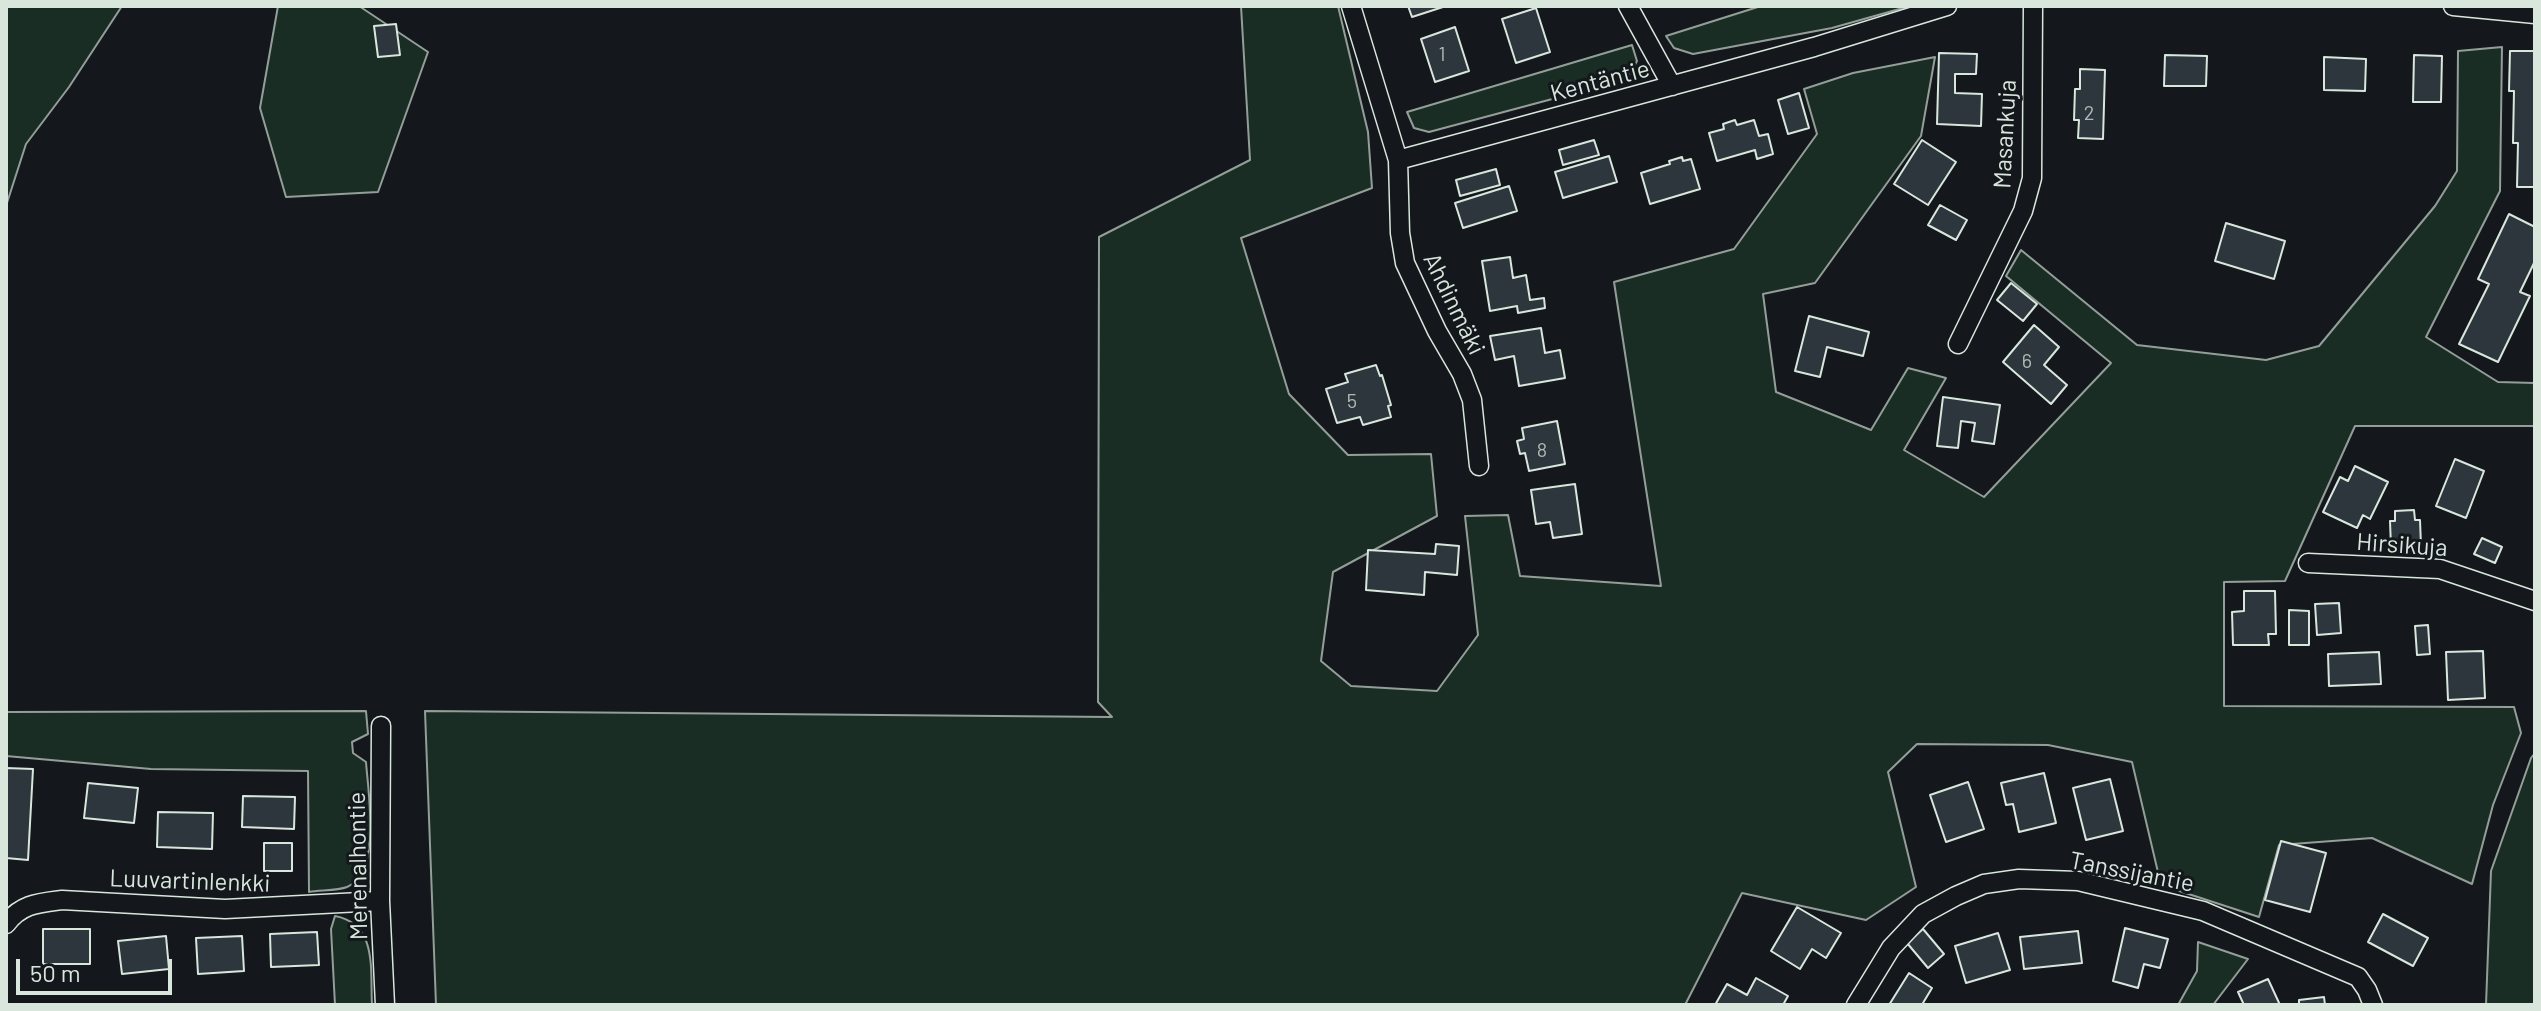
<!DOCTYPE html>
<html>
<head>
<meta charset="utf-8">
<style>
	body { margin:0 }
	#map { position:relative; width:2541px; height:1011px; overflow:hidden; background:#14181c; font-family:Barlow,sans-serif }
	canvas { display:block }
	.frame { position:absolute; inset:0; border:8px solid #d8e6dc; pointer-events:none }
	.scale { position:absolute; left:16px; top:959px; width:156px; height:36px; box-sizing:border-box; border:4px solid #d8e6dc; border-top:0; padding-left:10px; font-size:24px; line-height:28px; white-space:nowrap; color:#d8e6dc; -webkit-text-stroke:6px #14181c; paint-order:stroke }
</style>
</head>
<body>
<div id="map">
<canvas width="2541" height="1011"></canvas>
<div class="frame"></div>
<div class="scale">50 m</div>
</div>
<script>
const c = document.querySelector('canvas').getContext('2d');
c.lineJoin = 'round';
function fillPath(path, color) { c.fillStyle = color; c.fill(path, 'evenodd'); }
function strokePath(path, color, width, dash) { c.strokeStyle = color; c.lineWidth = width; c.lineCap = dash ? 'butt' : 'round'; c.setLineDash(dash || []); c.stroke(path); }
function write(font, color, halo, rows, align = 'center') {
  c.font = font + ' Barlow,sans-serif'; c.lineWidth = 6; c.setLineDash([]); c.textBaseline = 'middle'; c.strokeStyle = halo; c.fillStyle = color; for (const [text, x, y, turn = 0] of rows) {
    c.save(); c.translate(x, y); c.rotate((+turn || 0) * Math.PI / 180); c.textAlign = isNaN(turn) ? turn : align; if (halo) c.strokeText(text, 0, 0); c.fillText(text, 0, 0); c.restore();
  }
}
const green = new Path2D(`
	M6 6H122L69 87 26 144 6 206Z
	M278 6H359L428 52 378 192 286 197 260 108Z
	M1241 6H1338L1368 132 1372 188 1241 238 1289 394 1348 455 1431 454 1437 516 1333 572 1321 661 1351 686 1437 691 1478 635 1465 516 1508 515 1520 576 1661 586 1614 282 1734 249 1817 134 1804 89 1853 73 1935 57 1921 136 1815 283 1763 294 1776 392 1871 430 1908 368 1946 378 1904 450 1984 497 2111 363 2006 276 2021 250 2137 345 2266 360 2319 346 2435 206 2457 171 2458 51 2502 47 2500 191 2426 337 2498 382 2535 383V426H2355L2285 581 2224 582V706L2514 707 2521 733 2493 805 2472 884 2372 838 2279 845 2259 917 2161 885 2132 762 2048 745 1917 744 1888 772 1916 887 1866 920 1742 893 1685 1005H436L425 711 1112 717 1098 702 1099 237 1250 160Z
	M1761 6H1910L1832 28 1693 54 1674 48 1666 36Z
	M1632 45 1637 61 1627 79 1429 132 1414 128 1407 112Z
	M366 711 368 734 352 742 353 753 366 762C368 792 382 872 347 887 337 891 320 890 309 892L308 771 151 769 6 756V712Z
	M2535 753V1005H2486L2491 871 2531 758Z
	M335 916C378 924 370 970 372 1005H335L331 929Z
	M2198 942 2248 959 2213 1005H2178L2197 971Z`);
fillPath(green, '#1a2d24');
strokePath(green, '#939e99', 2);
const building = new Path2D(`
	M1408 6H1446L1412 17Z
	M1536 8 1550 52 1516 63 1502 19Z
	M396 24 400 55 378 57 374 26Z
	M1455 27 1469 71 1435 82 1421 39Z
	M2510 51H2535V187H2517L2518 143H2513L2514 91H2509Z
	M1939 53 1977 54 1976 74H1955V93L1982 94 1981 126 1937 124Z
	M2165 55 2207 56 2206 86H2164Z
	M2414 55 2442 56 2441 102H2413Z
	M2324 57 2366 59 2365 91 2324 90Z
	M2080 69 2105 70 2103 139 2078 138 2079 120H2074L2075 89H2080Z
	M1799 93 1809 128 1788 134 1778 100Z
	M1735 120 1737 125 1754 120 1759 136 1768 134 1773 154 1757 159 1755 150 1717 161 1709 133 1724 129 1723 124Z
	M1594 140 1599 155 1563 165 1559 150Z
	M1922 140 1956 162 1928 205 1894 184Z
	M1609 156 1617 182 1563 198 1555 172Z
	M1682 157 1683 161 1691 159 1700 189 1650 204 1641 173 1670 164 1669 161Z
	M1496 169 1500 185 1460 196 1456 180Z
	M1509 186 1517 211 1463 228 1455 203Z
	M1940 205 1967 220 1956 240 1928 225Z
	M2509 214 2535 227V261L2520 292 2530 296 2498 362 2459 344 2489 284 2478 279Z
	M2226 223 2285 241 2274 279 2215 261Z
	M1510 257 1513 278 1526 275 1530 300 1544 298 1545 308 1518 313 1517 306 1490 311 1482 261Z
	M2011 283 2037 304 2023 321 1997 300Z
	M1809 316 1869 332 1863 356 1827 347 1820 377 1795 371Z
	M2034 325 2059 347 2044 365 2067 385 2051 404 2003 362Z
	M1541 328 1545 353 1560 350 1565 378 1519 386 1514 356 1495 360 1490 336Z
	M1376 365 1380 376 1382 375 1391 405 1388 406 1391 417 1363 425 1360 417 1337 423 1326 389 1348 382 1345 374Z
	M1943 397 2000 405 1994 444 1972 441 1975 423 1961 421 1958 448 1937 446Z
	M1557 421 1565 464 1529 471 1525 453 1520 454 1517 441 1524 439 1522 428Z
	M2455 459 2484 471 2466 518 2436 506Z
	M2355 466 2388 482 2370 519 2363 515 2357 528 2323 512 2340 477 2348 481Z
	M1575 484 1582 534 1553 538 1550 522 1536 524 1531 490Z
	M2414 510 2415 520H2420L2421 546 2391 547 2390 521H2395V511Z
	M2482 538 2502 547 2495 563 2474 554Z
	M1436 544 1459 546 1457 575 1425 572 1424 595 1366 590 1368 550 1435 554Z
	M2244 591H2275L2276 634H2268L2269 645H2233L2232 612 2244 611Z
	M2339 603 2341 633 2317 635 2315 604Z
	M2289 610 2309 611V645H2289Z
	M2428 625 2430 654 2417 655 2415 626Z
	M2483 651 2485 698 2448 700 2446 652Z
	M2379 652 2381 684 2329 686 2328 654Z
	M6 768 33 769 28 860 6 858Z
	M2044 773 2056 823 2019 832 2013 804 2006 805 2001 783Z
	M2110 779 2123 831 2086 840 2073 788Z
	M1968 782 1984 829 1946 842 1930 795Z
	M88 783 138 788 134 823 84 818Z
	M243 796 295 797 294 829 242 827Z
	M158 812 213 813 212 849 157 847Z
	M2281 841 2326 853 2310 912 2265 900Z
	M264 843H292V871H264Z
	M1797 907 1841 933 1826 958 1812 949 1800 969 1771 951Z
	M2383 914 2428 938 2413 966 2368 942Z
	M2125 928 2168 939 2160 968 2144 964 2138 988 2113 981Z
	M43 929H90V964H43Z
	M1923 929 1944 954 1928 968 1907 943Z
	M2078 931 2082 963 2024 969 2020 937Z
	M317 932 319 965 271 967 270 934Z
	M1998 933 2010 970 1966 983 1955 946Z
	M166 936 169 969 122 974 118 941Z
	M242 936 244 971 198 974 196 938Z
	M1909 973 1932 988 1923 1003 1925 1005H1889Z
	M1756 978 1788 996 1783 1005H1715L1727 984 1747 995Z
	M2268 979 2280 1005H2244L2238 992Z
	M2324 997 2325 1005H2299V1000Z`);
fillPath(building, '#2c363c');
strokePath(building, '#d8e6dc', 2);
const minor = new Path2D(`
	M1351 6 1398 160 1400 233 1405 263 1437 331 1462 374 1472 400 1479 466
	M1628 6 1672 86
	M2453 6 2535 14
	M1398 160 1814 47 1947 6
	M1958 344 2023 211 2032 178 2033 6
	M2308 563 2440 569 2535 601
	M381 726 380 901 385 1005
	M6 924C21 904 38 903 62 900L225 909 380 901
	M1856 1005 1891 948 1923 914 1956 896 1984 884 2019 879 2078 881 2203 911 2358 977 2367 990 2373 1005`);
strokePath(minor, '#d8e6dc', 21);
strokePath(minor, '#14181c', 18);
write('20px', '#adbab4', null, [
	["1",1442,54],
	["2",2089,113],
	["6",2027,361],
	["5",1352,401],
	["8",1542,450]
]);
write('24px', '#d8e6dc', '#14181c', [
	["Kentäntie",1600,81,-15],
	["Masankuja",2005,134,-87],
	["Ahdinmäki",1454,304,64],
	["Hirsikuja",2402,545,4],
	["Merenalhontie",358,866,-91],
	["Tanssijantie",2132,872,11],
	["Luuvartinlenkki",190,881,2]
]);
</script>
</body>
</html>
